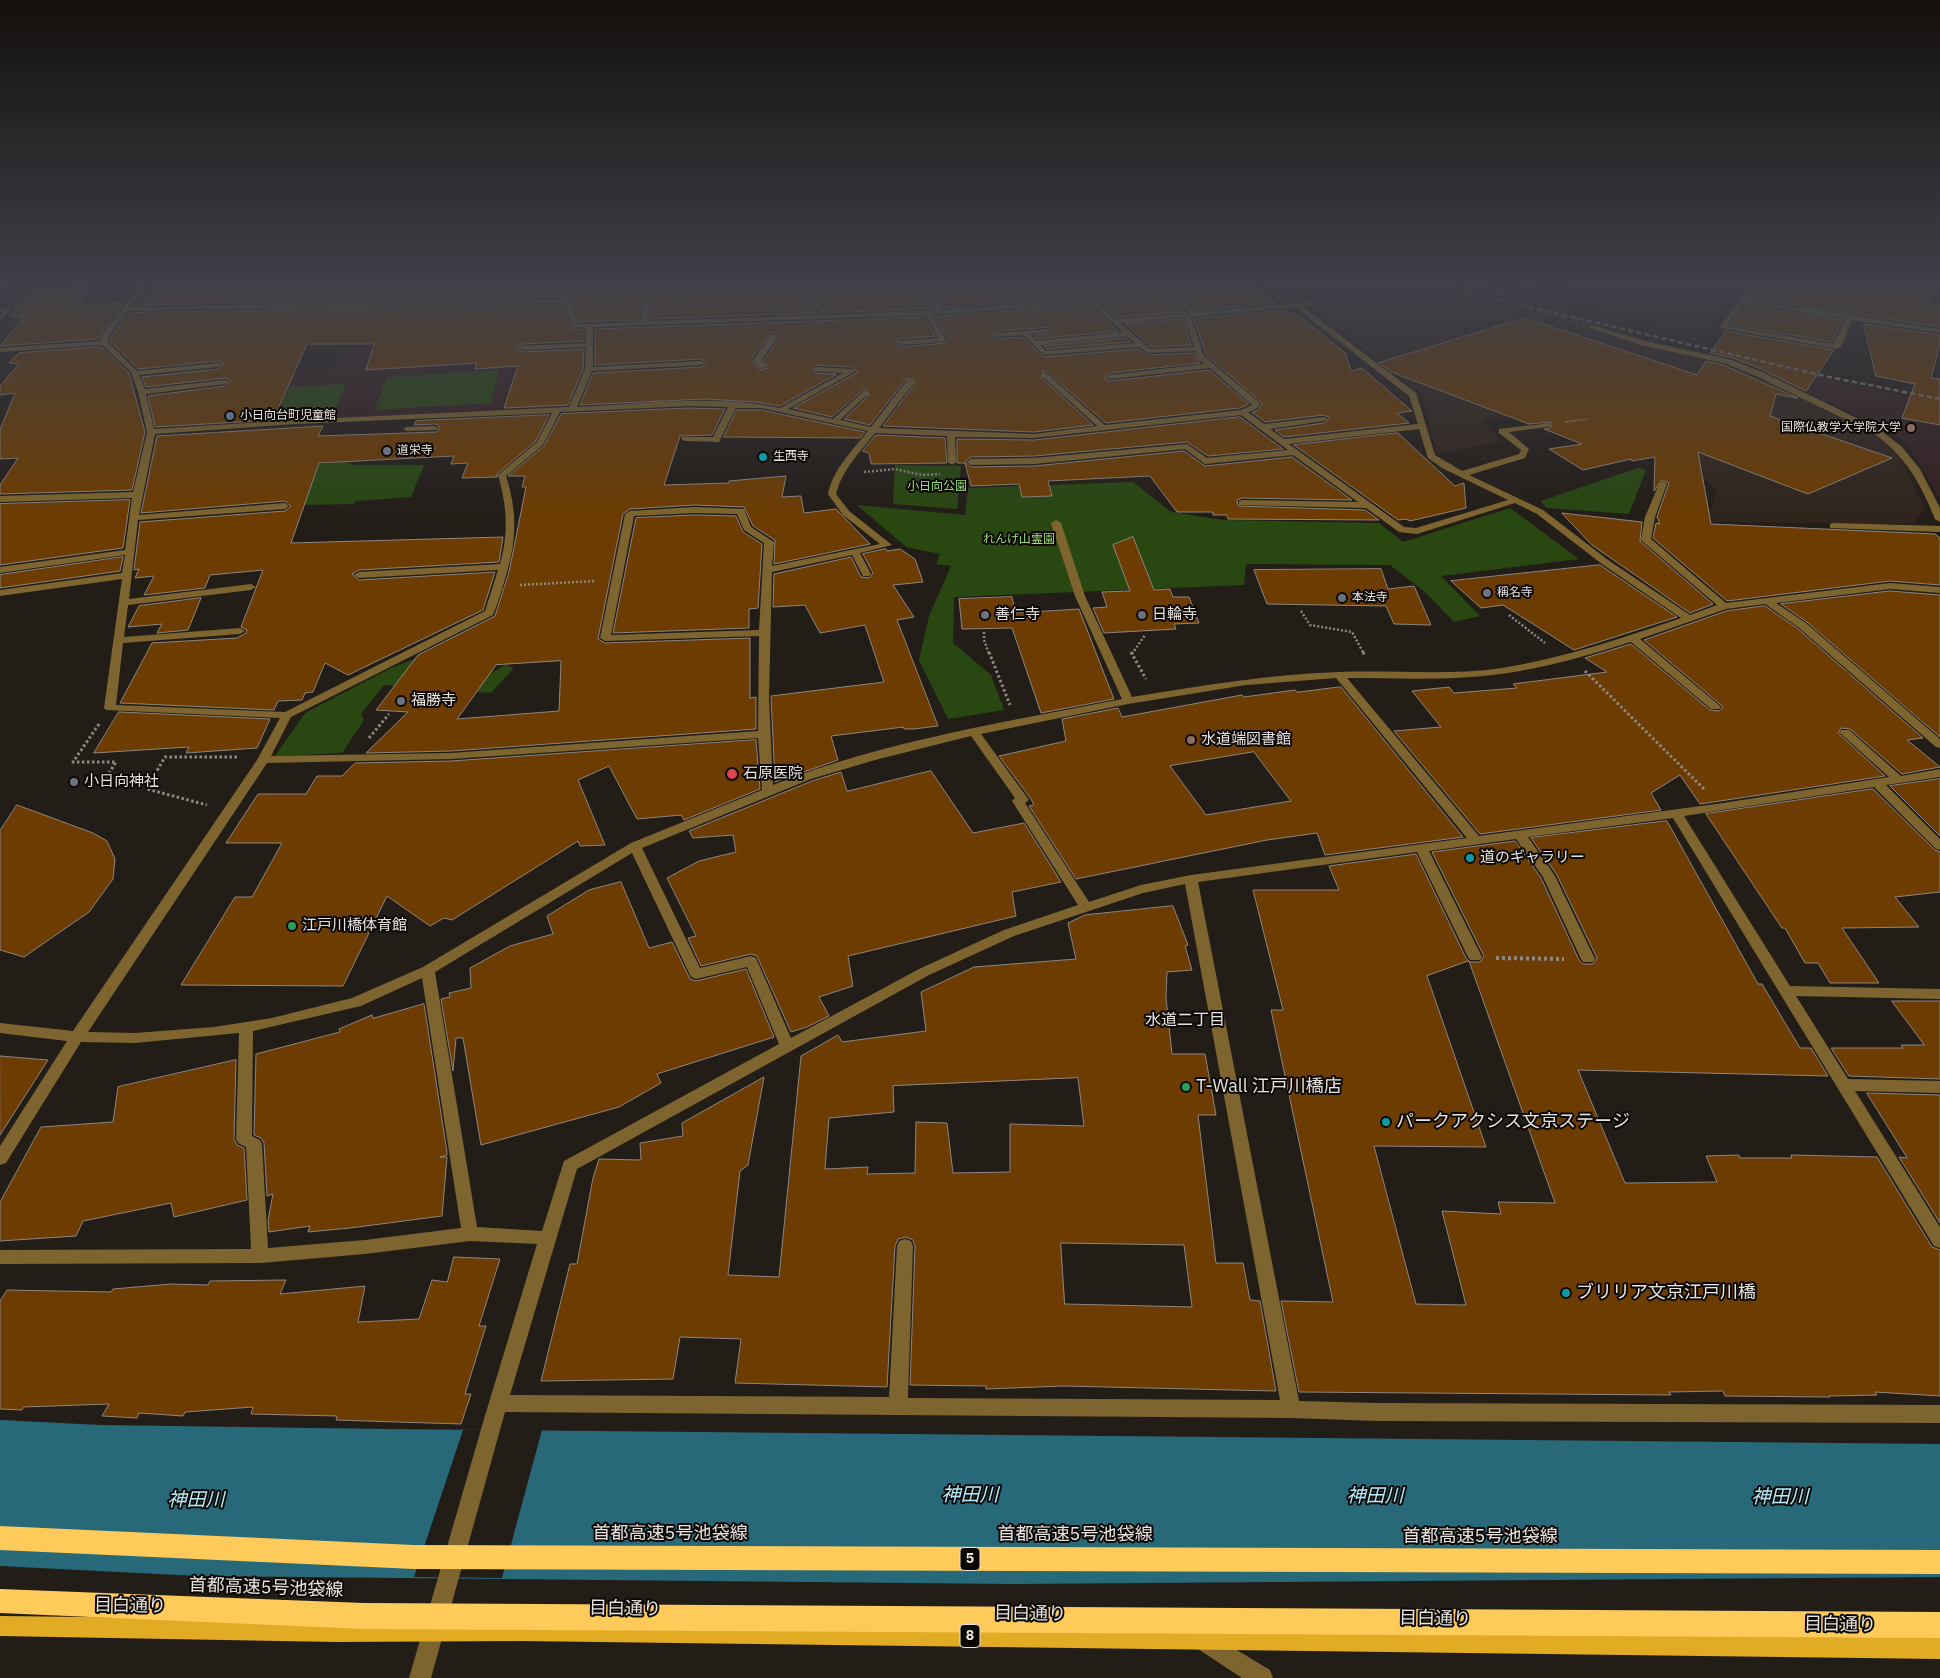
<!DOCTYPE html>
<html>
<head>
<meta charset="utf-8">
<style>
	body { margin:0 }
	canvas { display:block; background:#231d18 }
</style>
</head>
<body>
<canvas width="1940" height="1678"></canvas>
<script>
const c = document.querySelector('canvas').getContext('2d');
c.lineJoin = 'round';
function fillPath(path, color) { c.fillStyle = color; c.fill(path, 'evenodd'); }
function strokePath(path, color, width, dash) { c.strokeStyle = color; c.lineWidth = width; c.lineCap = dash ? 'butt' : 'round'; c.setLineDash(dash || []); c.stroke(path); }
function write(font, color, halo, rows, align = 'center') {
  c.font = font + ' "IBM Plex Sans","Noto Sans JP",sans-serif'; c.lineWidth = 4; c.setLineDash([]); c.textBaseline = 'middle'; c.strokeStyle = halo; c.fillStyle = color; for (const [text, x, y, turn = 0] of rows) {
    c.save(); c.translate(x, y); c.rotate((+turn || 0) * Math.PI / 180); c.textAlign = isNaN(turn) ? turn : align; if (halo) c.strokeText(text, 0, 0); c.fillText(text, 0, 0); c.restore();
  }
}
fillPath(new Path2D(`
	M1253 282H1409L1563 318 1651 349 1721 362 1753 374 1884 440 1895 450 1925 508 1914 524 1713 522 1710 512 1716 493 1714 487 1704 477 1703 470 1695 469 1572 407 1481 420 1501 441 1437 454 1422 395 1315 309 1314 306 1307 302 1287 303Z`), '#30251c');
fillPath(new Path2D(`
	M1571 282H1744L1701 336 1553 299Z
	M534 328 514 350 582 347V359L566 406 556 409 211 424 234 376 334 369 344 347 406 343Z
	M1768 367 1940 403V499L1912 451 1902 439 1862 418 1760 372Z`), '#332021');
fillPath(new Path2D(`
	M499 370 491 403 374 410 387 377Z
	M346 384 333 415 274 419 289 387Z
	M345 462 355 465H424L411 497 356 501 354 504 294 505 306 465Z
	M895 465 961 466 957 509 893 504Z
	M1638 468 1646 470 1629 514 1546 508 1541 501Z
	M1133 482 1171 512 1223 520 1379 523 1403 542 1510 508 1579 559 1441 576 1480 616 1454 622 1425 592 1390 565 1246 564 1244 585 954 597 953 643 991 675 1004 710 948 719 919 660 929 616 951 566 936 564 940 554 906 547 857 505 965 515 968 488Z
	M417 658 491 673 505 665 514 668 491 693 384 685 361 714 364 720 342 753 275 756 305 713 391 668Z`), '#284711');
fillPath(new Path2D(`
	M0 1420 100 1425 386 1429 1940 1444V1577L1012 1584 199 1576 0 1566Z`), '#286979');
fillPath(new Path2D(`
	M463 1430H542L502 1578 414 1577Z`), '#231d18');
const building = new Path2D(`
	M162 282H246L244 285 249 289 258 282H418L415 286 420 289 478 287 481 284 479 282H526L513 298 135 305Z
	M536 282H556L561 297 525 298Z
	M566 282H611L592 285 597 290 649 286 654 282H680L666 285 671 290 711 282H744L747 286 796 282 818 313 649 319 651 305 645 301 641 305 638 320 579 322Z
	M806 282H1064L1080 297 943 308 933 290 927 287 923 292 932 308 829 313Z
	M1076 282H1244L1276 303 1200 310 1165 286 1162 289 1163 292 1186 312 1116 317 1099 302 1158 295 1160 293 1155 289 1092 296Z
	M1759 282H1929L1930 304 1940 305V327L1862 315 1861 311 1858 315 1748 298Z
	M85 288 82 293 87 292 78 306 124 303 100 334 98 339 0 346 25 316 9 317 34 291Z
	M563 305 571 328 584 330V341L522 344 516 349 522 352 584 349 583 369 568 405 504 408 518 366 475 369 477 363 366 370 374 344H307L273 420 155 427 148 396 225 386 231 381 225 378 146 387 142 377 218 369 224 364 218 361 138 369 110 341V338L129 313Z
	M1088 305 1118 331 1037 339 1034 335 1051 333 1053 329 1051 327 997 331 991 336 997 339 1022 337 1044 357 1138 349 1148 355 1194 353 1200 363 1110 373 1104 378 1110 381 1209 370 1249 404 1240 408 1106 423 1047 372 1043 371 1042 378 1093 425 1034 432 883 426 914 385V379H906L870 425 844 419 868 396 867 389 863 390 832 417 793 408 858 372 852 367 815 365 813 367 815 373 837 374 780 406 756 402 705 399 580 405 593 373 701 367 707 364 701 359 595 365V329L925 317 935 336 898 339 895 344 901 347 947 343 948 339 935 317ZM772 332 779 334 780 337 763 361 769 368 759 370 751 360Z
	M1744 305 1842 320 1833 342 1730 325Z
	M1285 310 1290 313H1296L1345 353 1351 371 1362 368 1412 411 1397 413 1409 423 1284 437 1275 430 1324 423 1330 418 1324 415 1265 422 1252 412 1259 410 1262 403 1206 355 1194 319Z
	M1525 318 1697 375 1706 361 1723 365 1798 398 1776 394 1770 416 1892 458 1808 494 1698 452 1711 524 1935 534 1940 538V585L1890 581 1727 601 1653 538 1656 523 1660 524 1657 517 1669 483 1662 480 1654 491 1655 457 1632 461 1631 459 1583 470 1549 449 1582 444 1544 429 1551 428V422L1529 424 1391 372 1379 363Z
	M1183 319 1191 345 1151 347 1125 324Z
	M1864 324 1940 335V344L1931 378 1940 379V425L1902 418 1915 384 1876 376Z
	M1726 331 1834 350 1806 391 1761 369 1730 357 1711 353Z
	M1126 338 1130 342 1047 349 1044 346Z
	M101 347 129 373 145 432 132 490 0 494V485L18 458 0 459V430L15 393 0 395V386L19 364 9 363 19 353Z
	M688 408 725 409 712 435 680 436 664 485 729 483V481L786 476 782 497 801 496 804 513 836 509 870 544 774 564 775 540 753 526 744 507 695 505 630 509 623 514 598 639 605 643 750 638V698L756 697V729L451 751 366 753 408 712 376 710 418 655 495 616 509 572 526 487H522L525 476H508L544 446 561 414ZM561 661 559 711 457 719 496 665Z
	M737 410H761L865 432 860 438 724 437Z
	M549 415 536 441 497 474V477L462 478 468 463 451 464 454 456 319 463 291 543 503 537 499 562 359 570 352 574 359 580 495 572 483 610 348 675 325 663 313 692 305 693 302 700 278 701 274 710 120 703 152 643 237 638 246 633 247 630 241 627 263 570 210 575 205 588 144 595 154 576 135 578 139 569 134 570 140 522 285 511 291 506 285 501 141 513 157 436 323 426 318 436 437 432 440 427 435 424 414 425 416 421Z
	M1240 417 1283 449 1208 456 1187 442 1034 456 971 457 965 462 971 467 1034 466 1184 451 1205 466 1292 457 1352 500 1242 498 1237 500 1238 506 1365 510 1379 520 1228 519 1227 515H1213V512H1177L1150 476 1048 481 1052 496 1022 497 1019 484 971 486 965 463H957V439L1034 440Z
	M1398 433 1455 486 1464 483 1466 508 1410 521 1406 519 1398 520 1294 445Z
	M876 435 945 438 947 463 871 464 869 453 863 451Z
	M130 500 123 548 0 565V504Z
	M1562 513 1642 522 1640 541 1713 604 1690 613 1592 545Z
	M695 515 736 516 743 532 762 544 758 608 749 609V628L613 633 636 518Z
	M1133 537 1154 590 1170 589 1173 597H1189L1199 623 1174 624 1176 629 1104 633 1093 608 1107 607 1102 592 1130 591 1113 545Z
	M886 549 887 551 900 549 915 559 923 582 893 585 914 617 897 620 938 726 913 729H904V727L831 736 838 760 775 782 771 696 884 682 865 625 820 633 805 605 773 607 774 574 851 557 861 577 869 578 873 573 863 554Z
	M123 557 120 571 0 588V575Z
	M1600 565 1677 617 1574 650 1503 605 1481 608 1451 581Z
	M1381 569 1388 589 1414 586 1431 625 1394 624 1386 606 1267 604 1254 570Z
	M1890 591 1940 595V737L1807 622 1781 604Z
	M1012 597 1015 613 1079 609 1114 699 1041 713 1012 628 962 629 959 599Z
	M201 598 188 630 157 633 162 624 128 627 139 606Z
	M1765 606 1797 628 1923 738 1907 740 1940 767 1902 774 1850 729 1841 728 1838 733 1885 776 1700 804 1680 775 1651 793 1661 810 1480 834 1394 731 1441 727 1412 691 1449 687 1454 693 1517 688 1513 684 1607 672 1585 658 1631 644 1710 710 1719 711 1723 707 1720 704 1644 640 1726 611Z
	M1341 687 1463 837 1325 855 1317 833 1267 840 1076 879 1029 806 1034 805 1031 799 999 756 1066 741 1062 719 1118 708 1122 717 1242 695 1244 697 1295 690 1297 692ZM1254 752 1291 801 1206 815 1170 766Z
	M119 712 270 719 257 748 186 753 189 747 94 753Z
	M756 740 760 789 684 820 681 815 637 819 609 766 578 780 605 845 580 846 578 841 452 920 444 918 430 926 387 896 343 986 181 985 235 897H252L282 843H226L258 794H306L317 776H342L355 763 451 761Z
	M931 771 973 833 1024 823 1061 882 1012 892 1016 916 848 956 853 986 819 997 829 1016 807 1027 791 1032 757 956 751 954 701 966 688 938 696 936 667 878 699 861 736 852 733 835 693 838 689 831 812 781 841 772 847 791Z
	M1940 779V836L1890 786Z
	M1873 789 1935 850 1940 852V892L1895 897 1919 927 1842 928 1879 983H1830L1818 963H1805L1785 928H1782L1706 814Z
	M17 805 93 833 107 841 115 859 113 879 89 912 24 957 0 950V831Z
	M1667 821 1758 984H1762L1800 1048H1811L1828 1076 1578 1070 1625 1183 1717 1182 1706 1156 1739 1155 1740 1158H1792L1791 1155 1877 1157 1932 1247 1940 1250V1396L1875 1392 1877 1395 1829 1396 1830 1397 1725 1396 1723 1391 1669 1392 1671 1395 1299 1392 1281 1301 1333 1302 1271 1010H1283L1253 890H1339L1329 866 1416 854 1466 958 1470 962H1480L1484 956 1432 852 1515 841 1541 878 1579 960 1583 964H1593L1597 958 1557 875 1531 838ZM1469 961 1555 1203 1498 1202 1501 1214 1442 1211 1466 1305 1416 1304 1374 1146 1486 1147 1427 976Z
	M621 882 649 948 672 942 690 979 696 981 746 969 774 1037 657 1074 661 1083 619 1107 481 1145 463 1038H456L453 1071 441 999 450 997 449 993 471 988 470 968 510 946 553 934 547 916 589 890Z
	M1173 906 1188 945 1185 946 1192 970 1167 972 1166 998 1172 1054H1205L1216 1115H1198L1216 1263H1243L1250 1300 1260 1301 1276 1391 1063 1386 986 1389V1386L910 1385 915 1246 913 1240 906 1237 898 1239 895 1246 887 1387 735 1383 741 1339 680 1337 673 1379 541 1381 570 1264H577L593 1178 599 1159 641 1160 640 1143 683 1136 682 1123 764 1077 748 1165 740 1171 728 1275 779 1277 801 1056 838 1035 842 1042 926 1031 921 992 974 967 1076 959 1068 923 1085 915ZM1078 1078 1084 1126 1010 1124V1172L953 1173 947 1123 916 1122 915 1173 867 1174 868 1167 825 1169 829 1118 894 1112 893 1086ZM1061 1243 1184 1245 1192 1307 1065 1304Z
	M1892 1001H1940V1079L1849 1076 1831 1048H1903L1901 1045H1924Z
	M424 1004 447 1152V1155L440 1157H447L442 1216 350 1228 308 1232 310 1226 269 1232 268 1220 273 1194 267 1196 264 1143 261 1138 254 1135 256 1054 340 1032 339 1029 372 1015 373 1018Z
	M0 1056 48 1060 0 1135Z
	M236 1060 234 1139 237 1145 244 1148 247 1200 174 1217 171 1203 83 1221 76 1236 0 1241V1202L41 1127 113 1122 118 1087Z
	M1867 1093 1940 1095V1223L1899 1157 1907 1158Z
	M454 1257 500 1259 479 1326H486L465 1394H471L461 1424 336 1420 337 1416 251 1414 253 1407 185 1412 183 1416 139 1413 137 1418 102 1416 109 1404 24 1407 22 1410 0 1409V1301L7 1290 111 1292 113 1289 171 1284 208 1285 210 1281 286 1280 280 1294 365 1286 358 1322 419 1319 432 1280 447 1282Z`);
fillPath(building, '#6d3c02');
strokePath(building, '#8d857f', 1);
strokePath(new Path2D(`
	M1504 294 1592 327
	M1309 304 1476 290`), '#403b36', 8, [8, 4]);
strokePath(new Path2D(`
	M861 282 862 284
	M1520 287 1551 282
	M1565 422 1587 419`), '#8d8884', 2, [1, 1]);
strokePath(new Path2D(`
	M418 451H431L436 446
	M864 472 895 469 922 475 940 474
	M520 585 596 581
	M1301 611 1310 625 1352 632 1364 654
	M1509 615 1545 643
	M984 632V640L989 654
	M1132 654 1145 635`), '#8d8884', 2.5, [2, 2]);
strokePath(new Path2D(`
	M989 652 1010 705
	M1131 652 1146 679
	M1363 652 1365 656
	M1585 671 1705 790
	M99 724 73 762H116L104 781
	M369 738 389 714
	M152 779 165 757H239
	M104 782 152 779 147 789 207 805`), '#8d8884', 3, [2.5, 2.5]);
strokePath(new Path2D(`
	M1496 958 1564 959`), '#8d8884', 4, [3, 3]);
fillPath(new Path2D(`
	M0 282H38L35 284 0 286Z
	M144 282H150L131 307 514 300 528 282H534L521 300 563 299 558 282H564L578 324 640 322 643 305 646 303 649 305 647 321 822 315 798 282H804L828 315 935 310 925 291 928 289 931 291 942 310 1085 299 1066 282H1073L1091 298 1155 291 1158 293 1095 301 1115 319 1191 313 1164 291V289L1166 288 1199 312 1309 302 1311 303V305L1303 307 1416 393 1435 455 1462 471 1519 454 1521 450 1499 433V429L1550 423V427H1547L1509 432 1529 449 1525 458 1469 475 1543 510 1608 560 1690 615 1717 605 1641 540 1645 517 1659 484 1663 481 1667 484 1655 517 1651 539 1726 603 1890 583 1940 587V593L1890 589 1776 603 1806 623 1940 739V748L1936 747 1798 627 1765 604 1726 609 1640 639 1719 705 1721 707 1719 709H1711L1631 642C1589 655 1545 668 1501 674 1450 681 1398 678 1347 678L1479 836 1723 803 1889 777 1841 734 1839 732 1841 730H1849L1901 776 1940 769V777L1886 785 1940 839V850L1936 849 1874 787 1684 816 1790 986 1940 989V999L1796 996 1848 1079 1940 1081V1093L1855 1091 1940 1227V1248L1934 1246 1673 818 1528 837 1555 876 1595 959 1593 962H1583L1581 959 1543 877 1516 839 1429 851 1482 957 1480 960H1470L1468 957 1417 852 1198 882 1299 1401 1378 1403 1940 1405V1423L1378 1421 1291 1418 505 1412 431 1678H409L484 1419 537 1244 470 1241 365 1254 260 1263 0 1264V1250L251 1249 246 1147 238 1143 236 1139 239 1033 135 1043 81 1042 6 1163 0 1165V1146L67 1041 0 1033V1023L73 1031 257 760 280 718 106 710 104 708 122 579 0 596V590L122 573 125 555 0 573V567L125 550 132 498 0 502V496L133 492 147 432 138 392 131 372 102 345 0 352V348L100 341 101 335ZM564 303 573 327 586 328V343L522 346 518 348 522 350 586 347 585 369 569 407 295 420 154 429 146 394 225 384 229 382 225 380 145 389 139 375 218 367 222 365 218 363 137 371 108 342V337L128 311ZM1089 303 1123 332 1036 341 1030 334 1051 331V329L997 333 993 335 997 337 1023 335 1044 355 1139 347 1148 353 1195 351 1198 359 1205 364 1110 375 1106 377 1110 379 1210 368 1252 405 1241 410 1105 425 1046 373H1043V377L1097 426 1034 434 879 428 913 384V380H907L871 427 840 420 867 395V391H864L833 419 788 409 856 371 852 369 818 367H815V371L843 373 780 408C718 394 641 404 577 407L592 371 701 365 705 363 701 361 593 367V327L926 315 938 338 898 341 897 343 901 345 945 342 946 340 932 315ZM1295 307 1409 396 1418 424 1284 439 1270 429 1324 421 1328 419 1324 417 1264 424 1248 412 1258 408 1260 403 1204 356 1191 317ZM1184 317 1194 347 1150 349 1120 323ZM1127 336 1135 343 1046 351 1040 345ZM688 406 728 407 713 437H682L681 439 685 441 719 442 736 408H761L868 431C852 451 833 469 828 494L843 515 880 544 772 566 774 542 751 527 744 509 695 507 630 511 625 514 600 638 605 641 759 636 758 731 451 753 271 756 291 717 493 615C497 606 500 595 503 586 516 545 519 517 506 476L543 445 560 412ZM552 413 537 442 498 475C507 506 509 533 500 564L359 572 354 575 359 578 498 570 485 611 285 712 116 705 123 643 240 634 245 631 240 628 124 637 128 605 251 590 256 587 251 584 129 599 138 520 285 509 289 506 285 503 139 515 155 434 295 424ZM1241 415 1288 450 1207 458 1187 444 1034 458 971 459 967 462 971 465 1034 464 1185 449 1205 464 1293 455 1358 502 1242 500 1239 501V505L1366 508 1399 532 1417 534 1515 503 1537 514 1602 564 1681 618C1623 638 1564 658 1502 668 1448 676 1393 670 1339 672 1269 674 1201 686 1132 697L1085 596 1061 523 1056 520 1051 523 1075 596 1122 699C1006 722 883 741 773 785L769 698 772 572 852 555 863 576H869L871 574 860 553 892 545 849 511 836 494C842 470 860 452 875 433L947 436 948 462 952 465 956 462 955 437 1034 438ZM1419 429 1428 458 1442 468 1508 500 1416 528 1404 527 1289 444ZM695 513 737 514 744 530 764 543 759 630 611 635 634 516ZM1336 678 1467 838 1191 875 1141 885 1089 902 1025 803 1029 800 981 734 1128 704 1246 685ZM971 736 1015 798 1012 801 1078 905 1004 930 919 969 791 1038 756 958 751 956 700 968 642 848 811 779 875 760ZM758 738 762 790 631 843 423 967 352 998 272 1018 214 1027 135 1033 88 1032 267 763 451 759ZM632 853 691 977 696 979 747 967 779 1044 564 1161 542 1231 477 1227 435 972ZM1185 884 1280 1400 908 1398 913 1246 911 1241 905 1239 899 1241 897 1246 889 1397 510 1395 577 1169 929 975 1014 936 1143 893ZM422 978 461 1228 365 1240 268 1248 262 1144 260 1140 252 1136 253 1031 361 1006Z
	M249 282H256L249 287 246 285Z
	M476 282 479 284 478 285 420 287 417 285 420 283Z
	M625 282H652L649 284 597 288 594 286Z
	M690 282H709L671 288 668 286Z
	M747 282H763L750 284Z
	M1463 282H1472L1507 294 1502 295Z
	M1751 282H1757L1745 299 1940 329V333L1852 320 1841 347 1837 349 1721 328 1720 327ZM1743 303 1845 319 1834 344 1727 326Z
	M1931 282H1937V296L1932 295Z
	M0 308 11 310 0 320 2 312H0Z
	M1592 325 1645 341 1729 359 1760 371 1879 429 1902 447 1920 469 1940 508V522L1935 519C1921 484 1905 455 1873 433L1754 375 1724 363 1640 345 1590 328 1589 327Z
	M771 334 778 336 761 361 767 367 760 369 753 361Z
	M434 426 438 428 437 430 407 431 403 429 407 427Z
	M1833 523 1940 526V532L1830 528V524Z
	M1205 1631 1270 1670 1273 1678H1242L1198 1649 1194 1642 1198 1635Z`), '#7e652f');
fillPath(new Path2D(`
	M0 1616 336 1620 520 1619 1940 1637V1659L520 1641 336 1642 0 1636Z`), '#e1ac24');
fillPath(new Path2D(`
	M0 1526 414 1545 1940 1550V1574L414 1569 0 1550Z
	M0 1589 364 1603 1940 1612V1638L364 1629 0 1613Z`), '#fecb5a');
strokePath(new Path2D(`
	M1421 282 1829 377 1940 399`), '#7f7a76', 2.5, [5.5, 3]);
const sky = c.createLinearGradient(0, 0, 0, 517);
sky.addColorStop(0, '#13100d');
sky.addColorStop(0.55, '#3f4048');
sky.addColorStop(1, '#3f404800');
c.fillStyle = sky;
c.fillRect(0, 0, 1940, 517);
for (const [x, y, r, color] of [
	[230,416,5,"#5c6f8a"],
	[1911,428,5,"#8d6e63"],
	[387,451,5,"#6b7280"],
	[763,457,5,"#0f9aa8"],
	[1487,593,5,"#6b7280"],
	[1342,598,5,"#6b7280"],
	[985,615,5,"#6b7280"],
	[1142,615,5,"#6b7280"],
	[401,701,5,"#6b7280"],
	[1191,740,5,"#8d6e63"],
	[732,774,6,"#e0444e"],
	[74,782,5,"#6b7280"],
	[1470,858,5,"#0f9aa8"],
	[292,926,5,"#2e9e5b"],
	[1186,1087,5,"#2e9e5b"],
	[1386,1122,5,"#0f9aa8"],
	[1566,1293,5,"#0f9aa8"]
]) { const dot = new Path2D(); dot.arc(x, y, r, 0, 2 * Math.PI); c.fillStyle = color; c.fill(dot); strokePath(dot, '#0b0806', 2); }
write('12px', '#e7e3e0', '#0b0806', [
	["小日向台町児童館",240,416],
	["国際仏教学大学院大学",1901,428,"right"],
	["道栄寺",397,451],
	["生西寺",773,457],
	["稱名寺",1497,593],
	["本法寺",1352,598]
], 'left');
write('12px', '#9cdb77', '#0b0806', [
	["小日向公園",937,487],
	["れんげ山霊園",1019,540]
]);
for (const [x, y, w] of [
	[970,1559,20],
	[970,1636,20]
]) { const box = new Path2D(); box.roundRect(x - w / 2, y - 11.5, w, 23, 4); c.fillStyle = '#0b0806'; c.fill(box); strokePath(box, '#e7e3e0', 1); }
write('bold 14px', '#e7e3e0', null, [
	["5",970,1559],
	["8",970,1636]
]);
write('15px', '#e7e3e0', '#0b0806', [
	["善仁寺",995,615],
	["日輪寺",1152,615],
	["福勝寺",411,701],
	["水道端図書館",1201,740],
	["石原医院",743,774],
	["小日向神社",84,782],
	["道のギャラリー",1480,858],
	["江戸川橋体育館",302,926]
], 'left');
write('16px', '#e7e3e0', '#0b0806', [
	["水道二丁目",1185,1020]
]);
write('18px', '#e7e3e0', '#0b0806', [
	["T-Wall 江戸川橋店",1196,1087],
	["パークアクシス文京ステージ",1396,1122],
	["ブリリア文京江戸川橋",1576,1293]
], 'left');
write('18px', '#e7e3e0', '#0b0806', [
	["首都高速5号池袋線",670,1534],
	["首都高速5号池袋線",1075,1535],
	["首都高速5号池袋線",1480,1537],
	["首都高速5号池袋線",266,1588,2],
	["目白通り",130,1606,1],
	["目白通り",625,1609,1],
	["目白通り",1030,1614,1],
	["目白通り",1435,1619,1],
	["目白通り",1840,1625,1]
]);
write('italic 19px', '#b4e9f9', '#0b0806', [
	["神田川",970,1496],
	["神田川",1375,1497],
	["神田川",1780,1498],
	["神田川",196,1501]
]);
</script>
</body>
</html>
